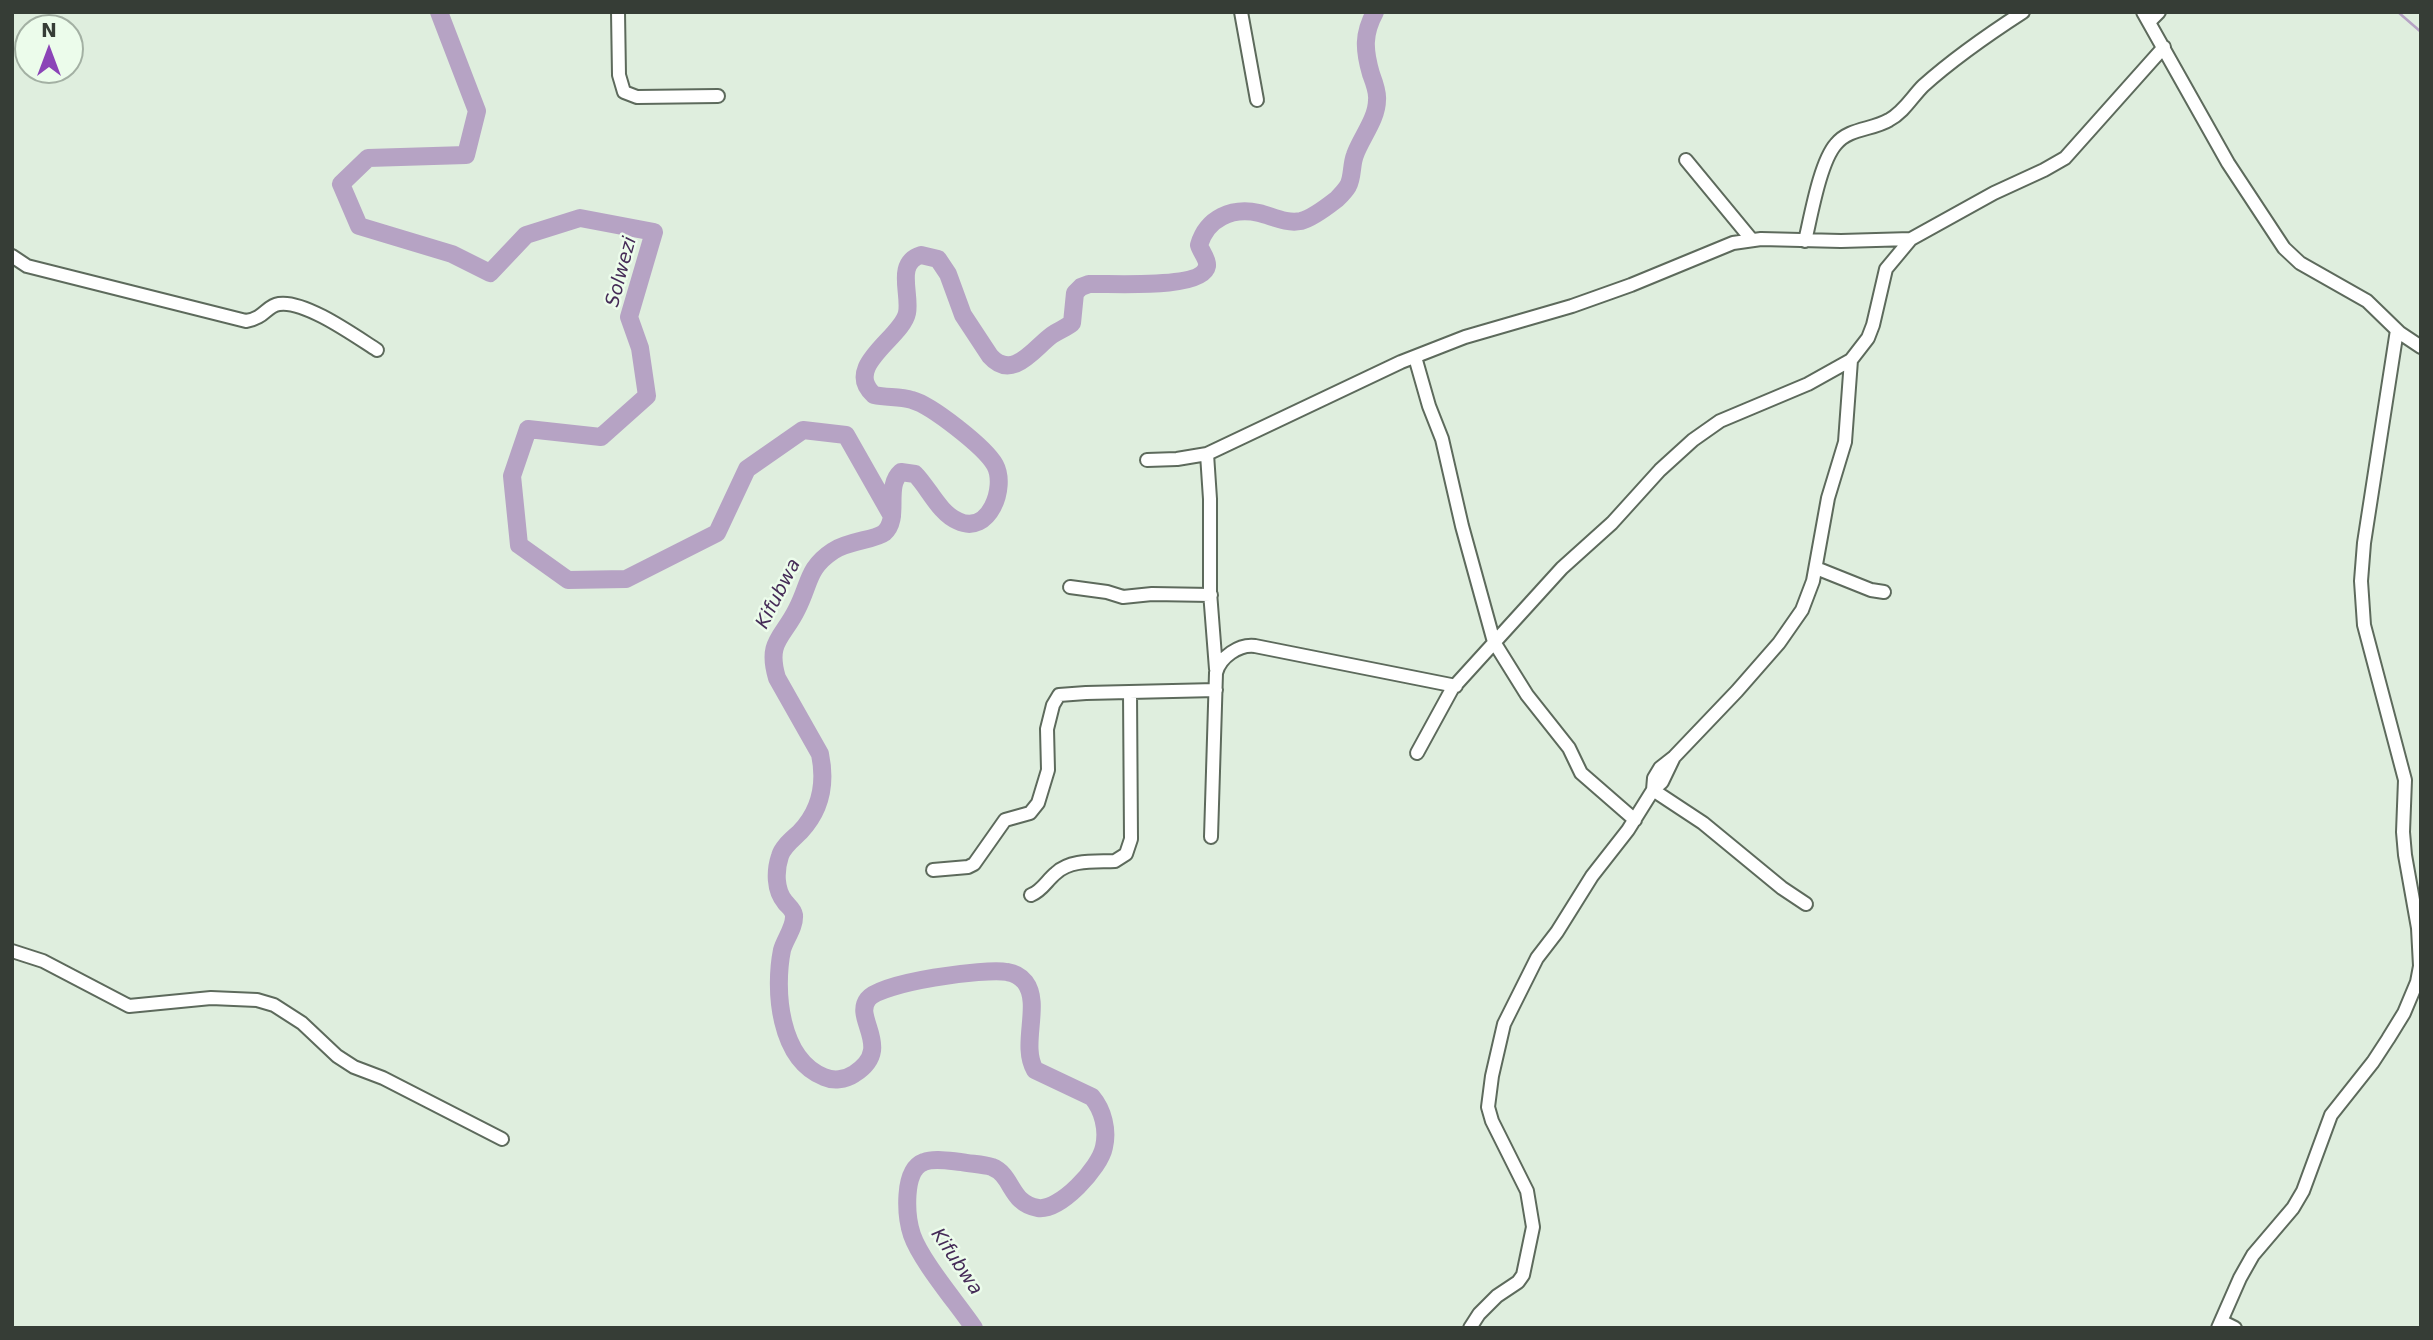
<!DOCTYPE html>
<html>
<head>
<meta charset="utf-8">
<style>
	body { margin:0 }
	#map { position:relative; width:2433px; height:1340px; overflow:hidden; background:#dfeede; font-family:"DejaVu Sans",sans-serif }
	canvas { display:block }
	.frame { position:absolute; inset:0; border:14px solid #363d36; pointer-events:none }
	.north { position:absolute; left:14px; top:14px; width:70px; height:70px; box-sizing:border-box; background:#ecfceb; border:2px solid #a3b0a3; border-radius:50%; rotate:0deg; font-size:19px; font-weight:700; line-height:28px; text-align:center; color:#363d36 }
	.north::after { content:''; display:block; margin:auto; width:24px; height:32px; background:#8b44b7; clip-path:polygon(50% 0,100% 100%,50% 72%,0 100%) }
</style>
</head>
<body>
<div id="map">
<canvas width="2433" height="1340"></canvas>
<div class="frame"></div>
<div class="north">N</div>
</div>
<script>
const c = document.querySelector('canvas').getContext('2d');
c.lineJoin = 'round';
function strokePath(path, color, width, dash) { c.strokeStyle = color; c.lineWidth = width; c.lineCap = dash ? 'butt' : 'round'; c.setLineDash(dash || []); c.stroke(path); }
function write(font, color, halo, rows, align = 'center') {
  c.font = font + ' "DejaVu Sans",sans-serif'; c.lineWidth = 5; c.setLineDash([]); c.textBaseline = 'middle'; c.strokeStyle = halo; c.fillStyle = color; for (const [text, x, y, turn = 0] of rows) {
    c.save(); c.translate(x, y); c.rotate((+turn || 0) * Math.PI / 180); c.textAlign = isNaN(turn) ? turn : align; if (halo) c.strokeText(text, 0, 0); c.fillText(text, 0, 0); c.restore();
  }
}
strokePath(new Path2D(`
	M2398 12 2421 32`), '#b6a3c4', 2.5);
strokePath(new Path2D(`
	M439 12 477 111 466 155 368 158 341 184 359 226 452 254 490 273 526 235 580 218 654 232 629 317 640 348 647 396 601 437 528 429 512 476 519 545 568 580 626 579 717 533 747 469 803 430 846 435 892 516
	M974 1328C957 1303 921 1261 912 1235 906 1217 902 1170 924 1162 934 1158 950 1161 961 1162 971 1164 983 1164 992 1167 1013 1175 1010 1204 1038 1208 1060 1211 1100 1168 1104 1147 1108 1130 1103 1110 1092 1097L1035 1070C1020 1045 1042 1004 1025 982 1021 977 1014 973 1007 972 985 968 881 982 868 999 852 1019 895 1048 854 1074 845 1080 833 1081 824 1077 779 1059 774 990 782 950 785 939 795 927 794 915 793 909 788 906 785 902 775 890 775 871 780 856 783 846 793 839 800 832 821 810 826 783 820 754L777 678C766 641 783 638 797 609 810 584 807 568 833 551 847 541 875 540 884 533 901 518 884 487 901 472L915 474C929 488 939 513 958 521 989 536 1007 487 995 465 985 447 931 405 912 400 899 396 887 398 874 395 842 366 902 338 907 313 911 294 895 263 921 255L938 259 948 274 963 315 990 356C1013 382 1035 347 1052 335 1059 330 1066 328 1072 323L1075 293 1081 287 1089 284C1109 283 1203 290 1207 266 1208 259 1201 252 1199 245 1207 218 1232 207 1259 213 1272 216 1286 224 1301 221 1313 218 1328 206 1337 199 1341 195 1345 191 1348 186 1353 177 1351 165 1355 155 1361 138 1377 119 1377 100 1378 92 1374 82 1371 74 1364 50 1363 34 1375 12`), '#b6a3c4', 18);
const street = new Path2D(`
	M618 12 619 75 624 92 637 97 718 96
	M1241 12 1257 100
	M2143 12 2228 163 2284 248 2300 263 2367 301 2400 333 2421 347
	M2149 22 2159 12
	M1686 160 1752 240
	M1805 241C1811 216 1820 162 1836 144 1849 128 1872 130 1889 120 1904 112 1912 97 1923 86 1953 59 1989 34 2023 12
	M12 256 27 266 246 321C265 318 266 306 279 304 305 300 355 336 377 350
	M1415 357 1429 406 1442 439 1462 526 1494 642 1527 695 1569 748 1581 773 1635 820
	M1207 454 1210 499V592L1216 669
	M1147 460 1177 459 1207 454 1401 362 1465 337 1572 306 1631 285 1733 243 1761 239 1841 241 1911 239
	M1816 568 1871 590 1884 592
	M1070 587 1107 592 1123 597 1152 594 1211 595
	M1417 753 1452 689 1562 568 1612 523 1660 470 1693 440 1720 421 1808 384 1851 360 1868 338 1873 325 1886 269 1911 239 1994 193 2044 170 2065 158 2164 47
	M1653 790 1654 778 1660 768 1674 757 1737 691 1779 643 1802 610 1813 581 1828 498 1845 442 1851 360
	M1653 790 1703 823 1782 888 1806 904
	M1211 837 1216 673C1220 657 1239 644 1255 646L1456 686
	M933 870 968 867 974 864 1005 820 1030 813 1038 803 1048 770 1047 729 1053 705 1059 695 1086 693 1216 690
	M1031 895C1042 891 1047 880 1056 873 1071 859 1096 862 1115 861L1126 854 1131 839 1130 692
	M12 951 43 961 129 1006 211 998 257 1000 274 1005 302 1023 337 1056 354 1067 383 1078 502 1139
	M2221 1321 2235 1328
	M1470 1328 1479 1314 1497 1296 1518 1282 1523 1275 1533 1227 1527 1191 1492 1121 1488 1107 1492 1076 1504 1024 1537 958 1557 932 1592 876 1628 830 1653 790 1662 782 1674 757
	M2218 1328 2240 1278 2253 1255 2293 1208 2303 1191 2331 1115 2373 1062 2388 1039 2404 1013 2417 982 2420 966 2418 928 2405 855 2403 832 2405 780 2364 625 2361 581 2364 543 2397 330`);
strokePath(street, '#5d6a5c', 16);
strokePath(street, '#fff', 12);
write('italic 19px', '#452b57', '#ecfceb', [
	["Solwezi",622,272,-75],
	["Kifubwa",779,594,-63],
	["Kifubwa",956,1262,56]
]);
</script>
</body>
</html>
